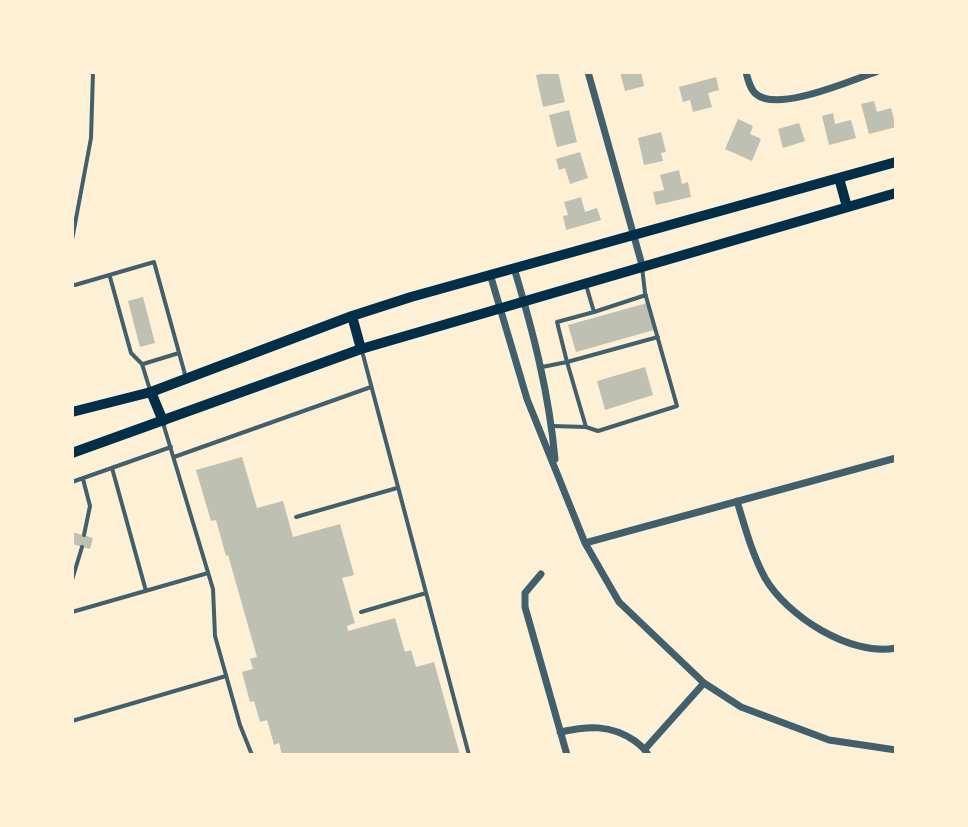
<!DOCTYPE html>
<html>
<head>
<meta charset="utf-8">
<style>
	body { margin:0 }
	#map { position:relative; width:968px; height:827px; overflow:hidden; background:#fdf0d5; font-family:Mulish,sans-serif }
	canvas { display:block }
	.frame { position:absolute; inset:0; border:74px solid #fdf0d5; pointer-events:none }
</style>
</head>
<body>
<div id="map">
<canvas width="968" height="827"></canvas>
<div class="frame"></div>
</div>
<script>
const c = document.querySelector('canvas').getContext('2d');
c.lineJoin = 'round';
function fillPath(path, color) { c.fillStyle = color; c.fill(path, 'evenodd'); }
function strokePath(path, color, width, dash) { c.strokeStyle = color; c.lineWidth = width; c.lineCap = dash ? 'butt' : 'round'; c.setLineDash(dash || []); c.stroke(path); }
fillPath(new Path2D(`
	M551 72H558L565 102 543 107 536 75Z
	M620 72H641L644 86 625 91Z
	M716 77 719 90 708 93 712 107 693 112 690 100 683 102 679 87Z
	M874 101 877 112 891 108 896 127 869 134 861 104Z
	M569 110 577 142 557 147 549 115Z
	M833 113 835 124 851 120 856 138 829 145 822 116Z
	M738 119 753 126 750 134 761 139 752 161 725 149Z
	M799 123 805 141 783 148 778 129Z
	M661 132 666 152 661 153 663 161 644 165 638 138Z
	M580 152 588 178 570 184 565 168 559 170 556 159Z
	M679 170 682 184 688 182 691 197 656 205 653 192 664 190 660 175Z
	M581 197 585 212 597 208 601 220 566 230 563 216 568 215 564 202Z
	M143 297 155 343 140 347 128 301Z
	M647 303 654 330 576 352 568 325Z
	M645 367 653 395 605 410 597 381Z
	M242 457 257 508 283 501 293 537 340 524 354 575 342 578 355 623 347 626 348 631 395 618 405 652 411 650 416 667 434 662 460 755H282L279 743 274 745 267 720 260 722 254 701 250 702 242 672 253 669 250 659 257 657 228 555 226 556 216 520 211 521 196 470Z
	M72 532 93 538 90 549 72 544Z`), '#bec0b2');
strokePath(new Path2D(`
	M72 240 91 138 93 72
	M110 277 131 353 142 364 150 390
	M75 285 154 262 186 378
	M586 285 594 312 646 295
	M594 312 557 322 567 362 658 337
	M362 351 469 755
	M143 364 179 353
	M542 367 567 362 586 427
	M163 423 213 589 215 636 240 725 252 755
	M552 426 586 427 598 431 677 406 645 293 642 267
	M174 457 371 387
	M112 468 146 591
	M83 479 90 506 84 535
	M72 482 171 447
	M296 517 397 488
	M72 580 82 547
	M72 612 208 573
	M361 612 426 593
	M72 721 226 676`), '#3f606c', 4);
strokePath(new Path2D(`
	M588 72 642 265
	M746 72C748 80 750 89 756 94 778 113 851 80 876 72
	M514 268C533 331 549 393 555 459
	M490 274 527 399 585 543 619 602 704 683 741 707 829 740 896 750
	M737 501C745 527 752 554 765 578 787 616 851 657 896 648
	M585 543 896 458
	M541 574 525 593V607L567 755
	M560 732C588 726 610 724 635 741 641 746 645 748 648 755
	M645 749 704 683`), '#3f606c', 7);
strokePath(new Path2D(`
	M839 178 847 207
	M352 316 361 349
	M151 392 163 421
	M72 412 151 392 352 316 411 297 896 162
	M72 453 361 349 896 193`), '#003049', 10);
</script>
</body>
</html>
